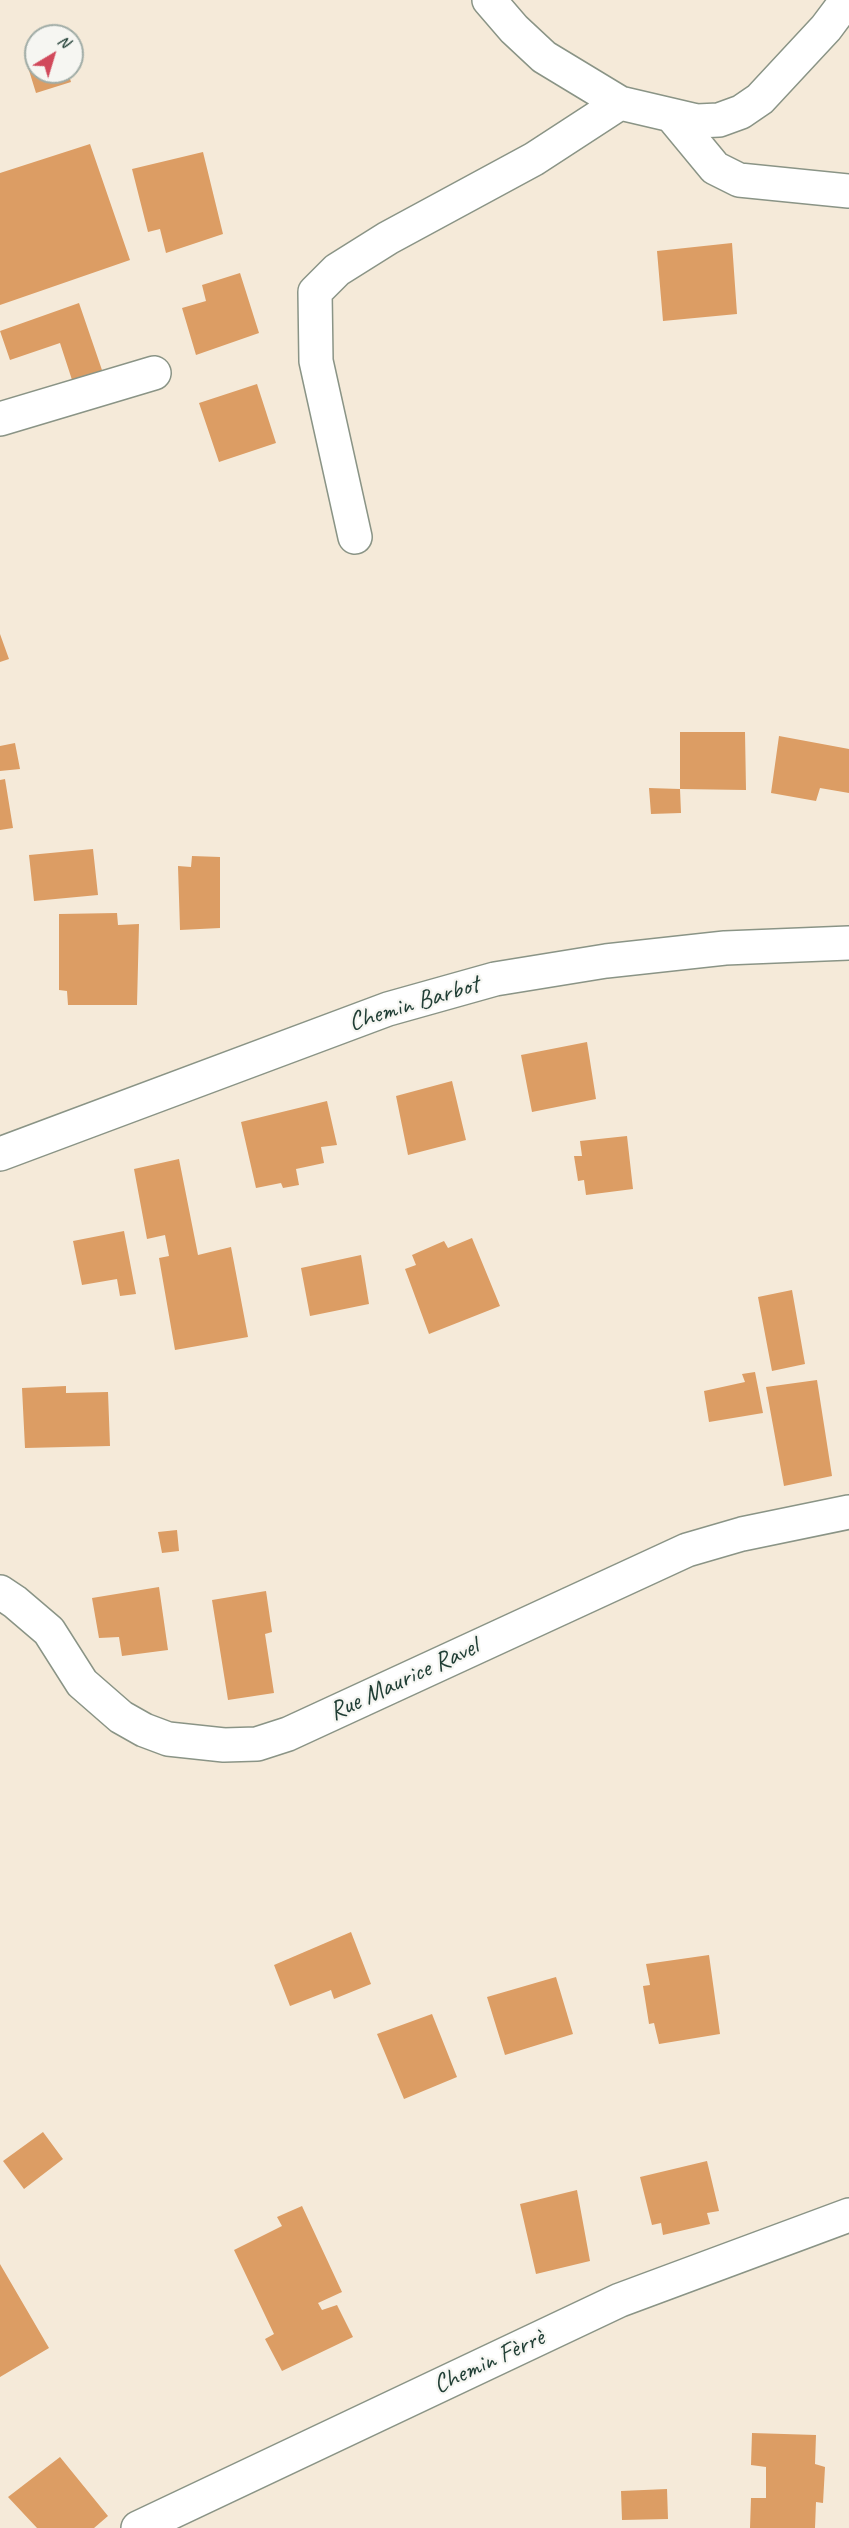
<!DOCTYPE html>
<html>
<head>
<meta charset="utf-8">
<style>
	body { margin:0 }
	#map { position:relative; width:849px; height:2528px; overflow:hidden; background:#f5ead9; font-family:Caveat,sans-serif }
	canvas { display:block }
	.north { position:absolute; left:24px; top:24px; width:60px; height:60px; box-sizing:border-box; background:#f6f6f2; border:2px solid #a0aca6; border-radius:50%; rotate:38deg; font-size:16px; font-weight:700; line-height:24px; text-align:center; color:#1f3d34 }
	.north::after { content:''; display:block; margin:auto; width:21px; height:27px; background:#d1495b; clip-path:polygon(50% 0,100% 100%,50% 72%,0 100%) }
</style>
</head>
<body>
<div id="map">
<canvas width="849" height="2528"></canvas>
<div class="north">N</div>
</div>
<script>
const c = document.querySelector('canvas').getContext('2d');
c.lineJoin = 'round';
function fillPath(path, color) { c.fillStyle = color; c.fill(path, 'evenodd'); }
function strokePath(path, color, width, dash) { c.strokeStyle = color; c.lineWidth = width; c.lineCap = dash ? 'butt' : 'round'; c.setLineDash(dash || []); c.stroke(path); }
function write(font, color, halo, rows, align = 'center') {
  c.font = font + ' Caveat,sans-serif'; c.lineWidth = 4.5; c.setLineDash([]); c.textBaseline = 'middle'; c.strokeStyle = halo; c.fillStyle = color; for (const [text, x, y, turn = 0] of rows) {
    c.save(); c.translate(x, y); c.rotate((+turn || 0) * Math.PI / 180); c.textAlign = isNaN(turn) ? turn : align; if (halo) c.strokeText(text, 0, 0); c.fillText(text, 0, 0); c.restore();
  }
}
fillPath(new Path2D(`
	M36 61V72H68L71 82 36 93 27 64Z
	M90 144 130 260 0 305V173Z
	M203 152 223 234 166 253 160 229 148 232 132 169Z
	M732 243 737 314 663 321 657 251Z
	M240 273 259 333 196 355 182 308 206 301 202 285Z
	M79 303 103 373 73 383 60 343 10 360 0 331Z
	M257 384 276 443 219 462 199 403Z
	M0 634 9 659 0 662Z
	M680 732H745L746 790 680 789Z
	M779 736 849 749V793L820 788 816 801 771 793Z
	M15 743 20 769 0 771V746Z
	M5 779 13 828 0 830V780Z
	M649 788 680 789 681 813 651 814Z
	M93 849 98 895 34 901 29 855Z
	M192 856 220 857V928L180 930 178 866 191 867Z
	M117 913 118 925 139 924 137 1005H68L67 991 59 990V914Z
	M587 1042 596 1099 532 1112 521 1055Z
	M452 1081 466 1140 408 1155 396 1096Z
	M327 1101 337 1145 321 1147 324 1163 296 1169 299 1185 283 1188 281 1183 256 1188 241 1122Z
	M627 1136 633 1189 586 1195 584 1180 578 1181 574 1156H582L580 1141Z
	M179 1159 198 1255 231 1247 248 1337 175 1350 159 1258 169 1256 165 1235 147 1239 134 1169Z
	M124 1231 136 1294 120 1296 117 1279 82 1285 73 1241Z
	M472 1238 500 1306 429 1334 405 1269 416 1265 412 1255 444 1241 448 1248Z
	M361 1255 369 1304 310 1316 301 1268Z
	M792 1290 805 1364 772 1371 758 1297Z
	M755 1372 763 1413 709 1422 704 1391 745 1382 742 1374Z
	M817 1380 832 1476 784 1486 766 1387Z
	M66 1386V1393L108 1392 110 1446 25 1448 22 1388Z
	M177 1530 179 1551 162 1553 158 1532Z
	M159 1587 168 1650 122 1656 119 1637 99 1638 92 1598Z
	M266 1591 272 1632 265 1634 274 1693 228 1700 212 1600Z
	M351 1932 371 1984 334 1999 331 1990 290 2006 274 1965Z
	M709 1955 720 2034 659 2044 654 2023 649 2024 643 1986 650 1985 646 1964Z
	M556 1977 573 2034 505 2055 487 1997Z
	M432 2014 457 2077 404 2099 377 2034Z
	M43 2132 63 2159 24 2189 3 2161Z
	M707 2161 719 2211 707 2213 710 2224 663 2235 661 2223 652 2225 640 2177Z
	M577 2190 590 2261 536 2274 520 2204Z
	M302 2206 342 2292 318 2303 322 2310 337 2305 353 2337 282 2371 265 2339 274 2334 234 2250 282 2226 277 2217Z
	M0 2264 49 2348 0 2377Z
	M752 2433 816 2435 815 2464 825 2467 823 2503 816 2502 815 2528H750L751 2498H766V2467L751 2465Z
	M60 2457 108 2516 94 2528H37L8 2497Z
	M667 2489 668 2519 622 2520 621 2491Z`), '#dc9d64');
const minor = new Path2D(`
	M489 0 514 29 544 57 620 103 697 121 719 120 741 112 760 99 826 28 847 0
	M672 116 715 168 739 180 849 191
	M0 419 154 373
	M355 537 316 361 315 292 337 270 388 238 534 159 620 103
	M0 1154 388 1009 495 979 606 961 725 948 849 943
	M0 1592 15 1602 49 1631 82 1683 121 1717 144 1730 168 1739 224 1745 257 1744 288 1734 687 1550 742 1534 849 1512
	M138 2528 620 2300 849 2215`);
strokePath(minor, '#8a9486', 36);
strokePath(minor, '#fff', 33);
write('26px', '#1f3d34', '#f6f6f2', [
	["Chemin Barbot",414,1004,-17],
	["Rue Maurice Ravel",404,1680,-25],
	["Chemin Fèrrè",489,2362,-25]
]);
</script>
</body>
</html>
